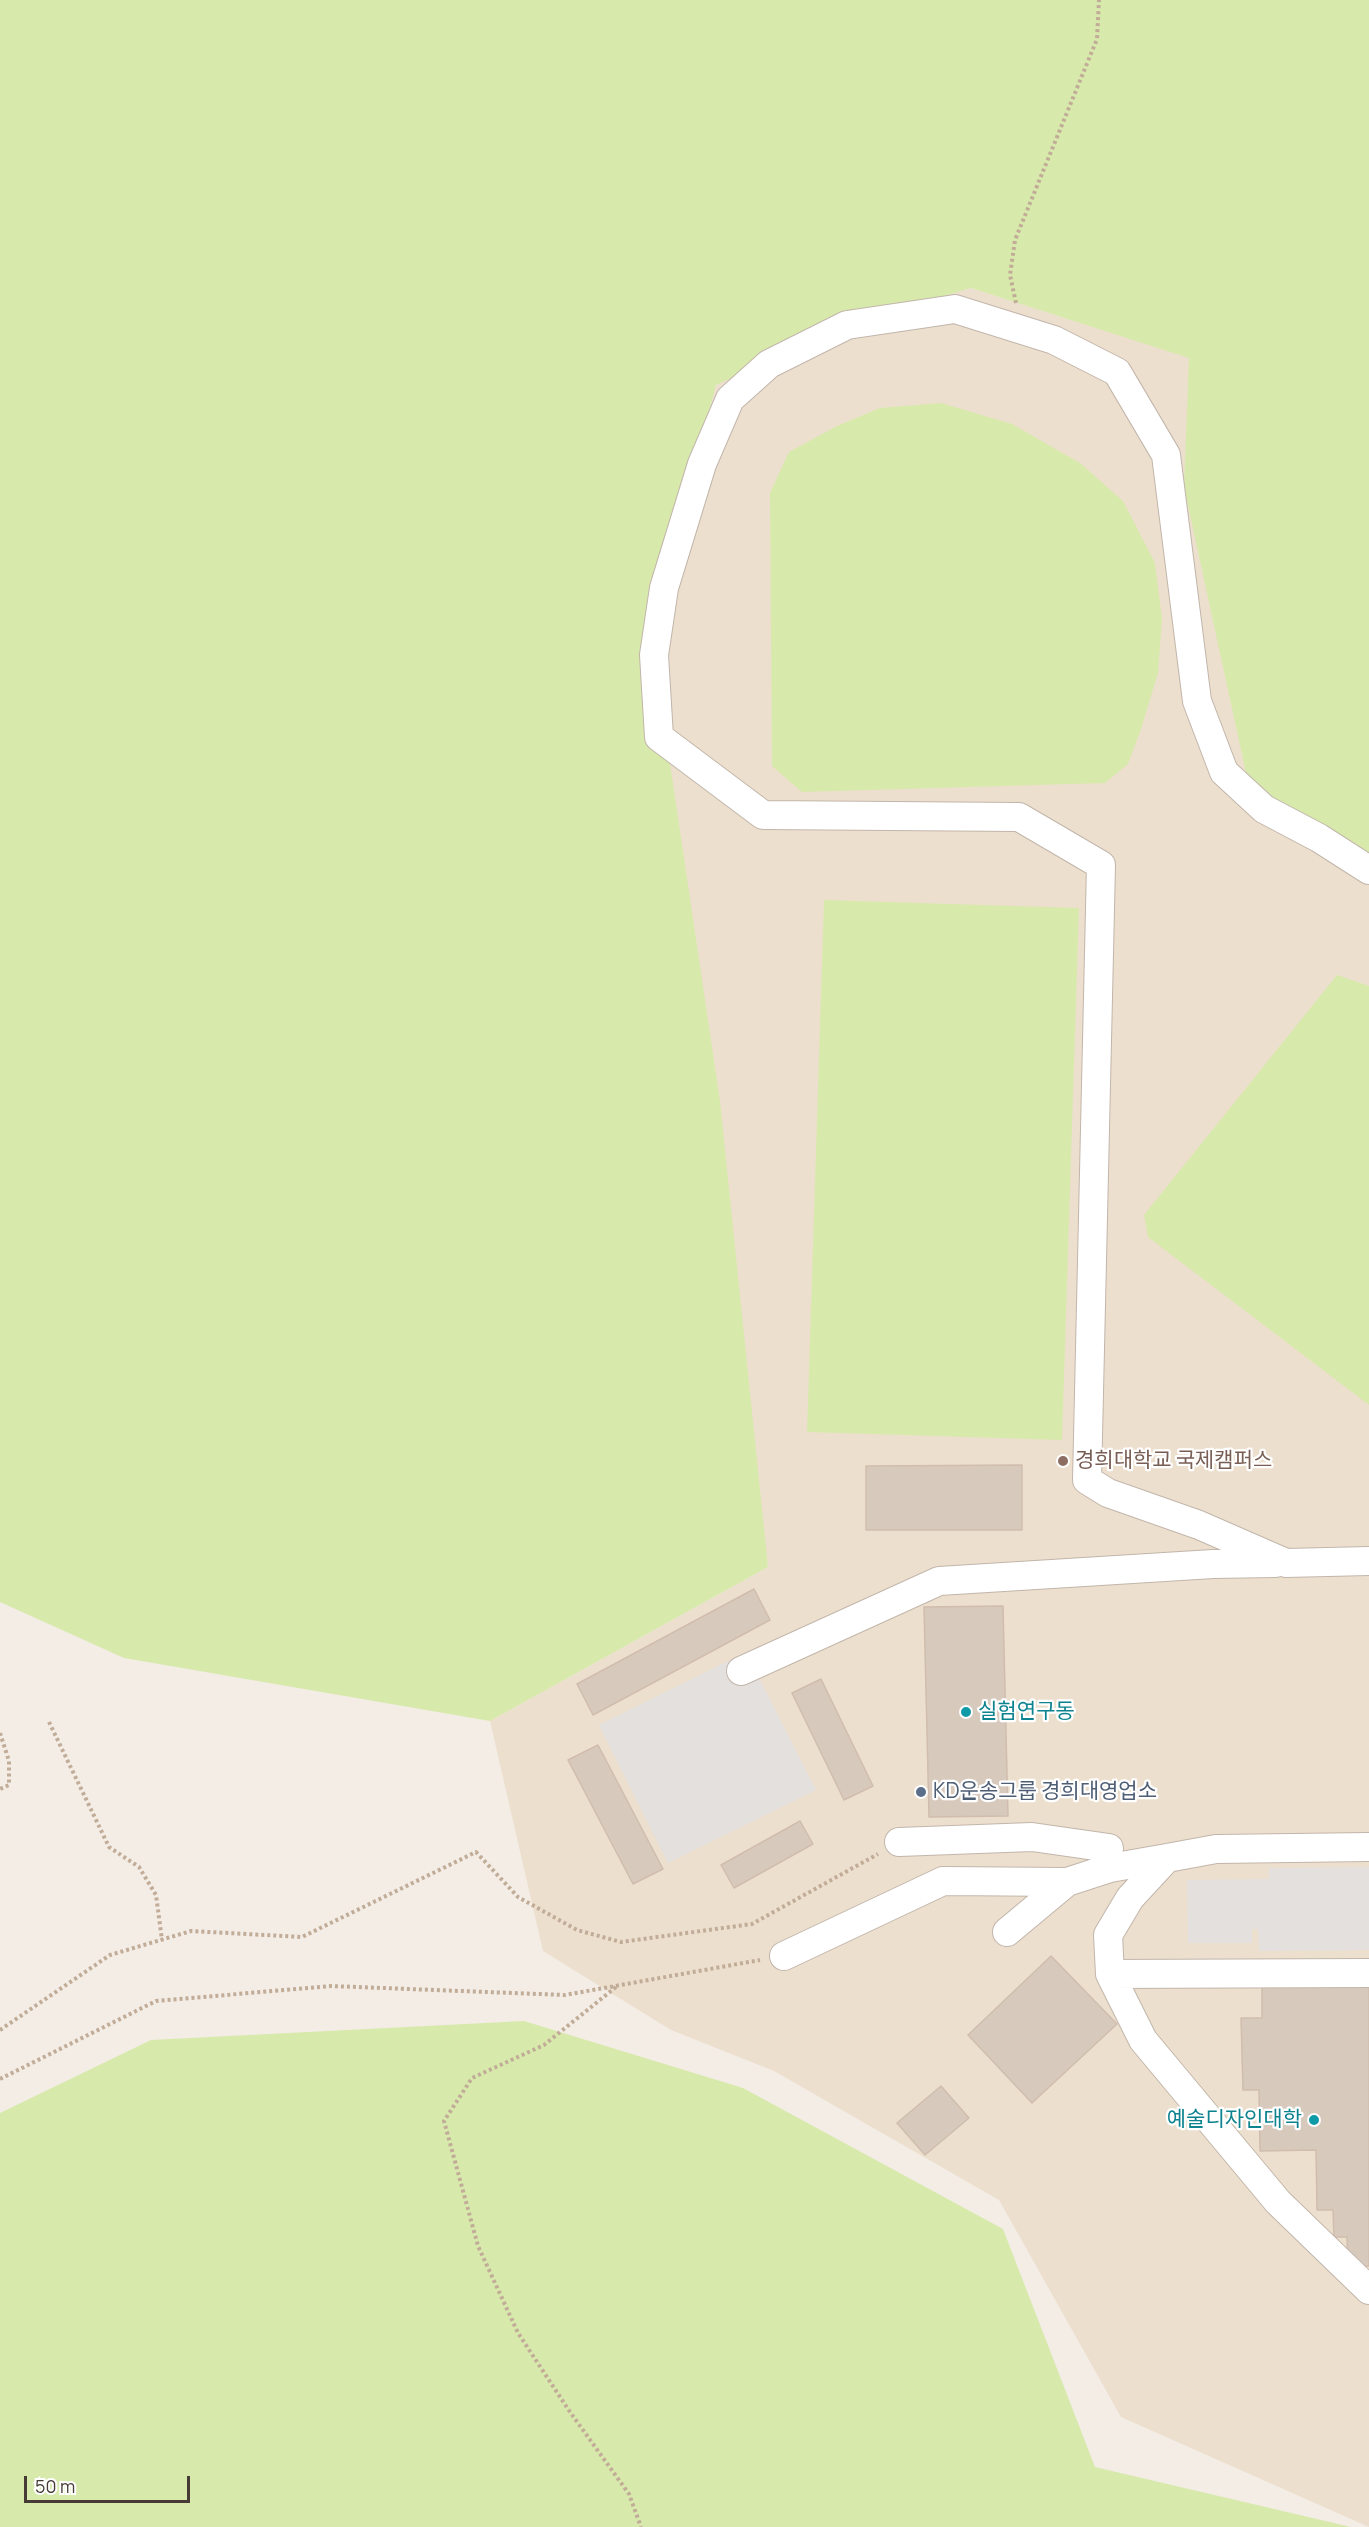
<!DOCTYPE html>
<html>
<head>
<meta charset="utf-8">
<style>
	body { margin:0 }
	#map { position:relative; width:1369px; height:2527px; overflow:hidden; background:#f3ede5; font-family:Manrope,sans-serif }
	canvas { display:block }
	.scale { position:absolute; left:24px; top:2476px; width:166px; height:27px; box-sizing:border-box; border:3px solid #463c35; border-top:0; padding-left:8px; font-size:18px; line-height:21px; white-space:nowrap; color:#463c35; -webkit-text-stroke:4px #fff; paint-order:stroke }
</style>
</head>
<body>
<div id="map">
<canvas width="1369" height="2527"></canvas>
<div class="scale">50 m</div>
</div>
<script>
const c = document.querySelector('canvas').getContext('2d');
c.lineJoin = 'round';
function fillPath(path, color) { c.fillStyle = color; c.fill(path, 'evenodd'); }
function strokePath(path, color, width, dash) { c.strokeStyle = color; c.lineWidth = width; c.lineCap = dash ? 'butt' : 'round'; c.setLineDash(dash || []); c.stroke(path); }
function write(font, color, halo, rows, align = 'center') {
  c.font = font + ' Manrope,"Noto Sans KR",sans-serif'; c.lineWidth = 4.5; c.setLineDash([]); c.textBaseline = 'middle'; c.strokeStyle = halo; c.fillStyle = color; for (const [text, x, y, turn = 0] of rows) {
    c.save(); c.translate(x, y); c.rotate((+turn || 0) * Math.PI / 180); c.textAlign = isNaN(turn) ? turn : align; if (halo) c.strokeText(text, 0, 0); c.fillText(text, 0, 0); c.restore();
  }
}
fillPath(new Path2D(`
	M971 288 1213 365 1369 479V2527L1121 2417 999 2200 774 2071 671 2030 543 1951 490 1721 768 1567 639 599 716 385 741 347Z`), '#eddfce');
fillPath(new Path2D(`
	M0 0H1369V860L1249 787 1184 487 1189 358 971 288 847 325 716 385 664 588 654 655 720 1101 768 1567 490 1721 124 1658 0 1602Z
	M941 403 1012 424 1080 463 1123 501 1155 563 1162 619 1158 673 1141 729 1128 764 1105 783 802 792 772 766 770 493 789 452 837 426 880 408Z
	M824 900 1079 908 1062 1440 807 1432Z
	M1337 975 1369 986V1405L1148 1237 1144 1215Z
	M524 2021 743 2088 1003 2229 1095 2467 1351 2527H0V2113L151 2040Z`), '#d8e9ac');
fillPath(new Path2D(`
	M746 1652 816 1790 668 1863 599 1725Z
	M1369 1867V1950L1259 1951 1258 1929H1252V1943H1188L1187 1880 1269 1879V1868Z`), '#e4e0de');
const building = new Path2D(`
	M1022 1465V1530H866V1466Z
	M754 1589 770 1620 593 1715 577 1684Z
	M1003 1606 1008 1816 929 1817 924 1607Z
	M821 1679 873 1786 844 1800 792 1693Z
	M598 1745 663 1869 633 1884 568 1760Z
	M800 1821 813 1844 734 1888 721 1865Z
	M1051 1956 1117 2024 1032 2103 968 2035Z
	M1369 1984V2266H1348L1347 2237H1334L1333 2210H1317L1316 2150 1260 2151 1259 2090H1243L1241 2018H1262V1986Z
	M941 2086 969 2118 925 2155 897 2123Z`);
fillPath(building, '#d8c9bd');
strokePath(building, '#d0bdad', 1.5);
const minor = new Path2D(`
	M1369 870 1319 838 1264 809 1224 772 1197 701 1166 455 1117 372 1054 340 955 309 847 325 769 364 730 399 702 464 664 588 654 655 659 737 763 815 1019 817 1101 865 1087 1480 1108 1493 1199 1525 1286 1563 1369 1561
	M741 1671 939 1581 1213 1564 1275 1563
	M899 1842 1032 1837 1109 1848
	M1167 1858 1216 1849 1369 1847
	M1007 1932 1067 1882
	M784 1956 943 1881 1067 1882 1110 1868 1167 1858 1130 1898 1108 1935 1110 1974 1143 2040 1278 2202 1369 2290
	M1110 1974 1369 1973`);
strokePath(minor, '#c2b6ab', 30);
strokePath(new Path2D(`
	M1016 303 1010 275 1015 240 1097 39 1099 0
	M49 1722 109 1847 139 1867 156 1895 162 1940
	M0 1733 9 1761V1785L0 1789
	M616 1987 544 2045 472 2078 444 2121 478 2246 518 2333 570 2412 629 2494 641 2527
	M0 2030 110 1955 191 1931 302 1937 476 1852 518 1897 577 1930 621 1942 752 1924 878 1854
	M0 2079 156 2001 331 1986 565 1995 760 1960`), '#c1ac98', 4, [3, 3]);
strokePath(minor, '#fff', 28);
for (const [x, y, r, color] of [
	[1063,1461,6,"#8d6e63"],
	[966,1712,6,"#0f9aa8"],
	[921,1792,6,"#5c6f8a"],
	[1314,2120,6,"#0f9aa8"]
]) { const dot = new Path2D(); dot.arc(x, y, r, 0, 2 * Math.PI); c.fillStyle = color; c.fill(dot); strokePath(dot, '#fff', 2); }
write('21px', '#785e54', '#fff', [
	["경희대학교 국제캠퍼스",1075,1461]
], 'left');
write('21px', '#0d838f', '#fff', [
	["실험연구동",978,1712],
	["예술디자인대학",1302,2120,"right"]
], 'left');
write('21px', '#4e5e75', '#fff', [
	["KD운송그룹 경희대영업소",933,1792]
], 'left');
</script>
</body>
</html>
